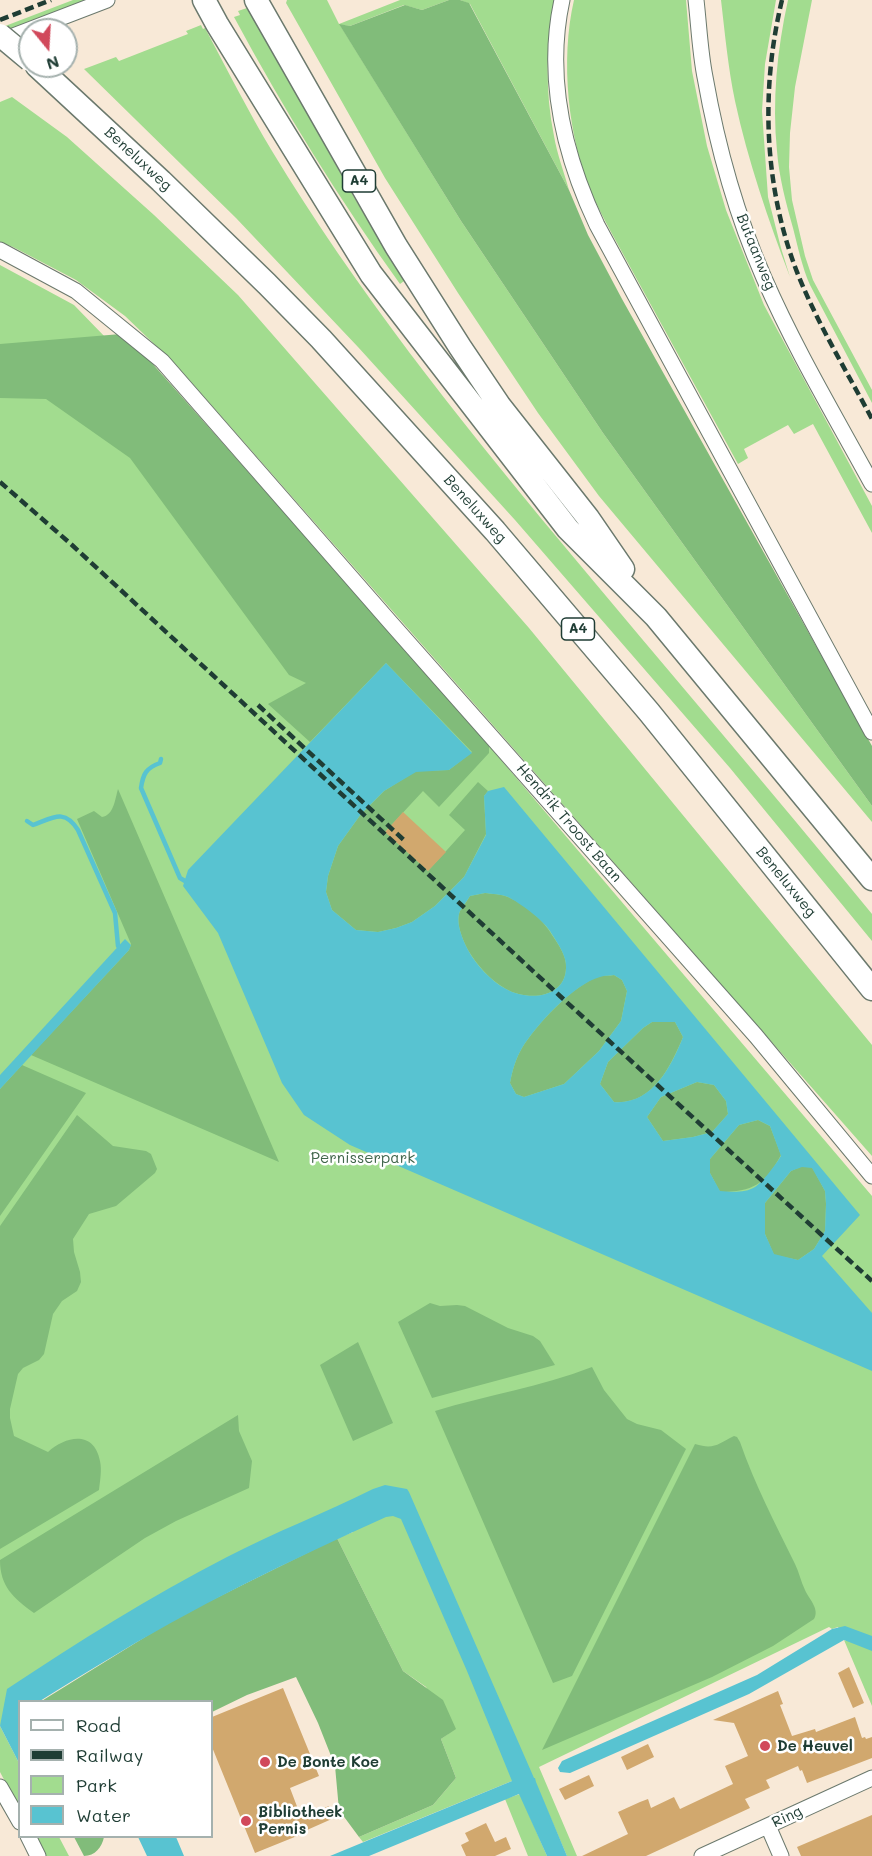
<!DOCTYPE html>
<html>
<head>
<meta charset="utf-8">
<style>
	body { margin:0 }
	#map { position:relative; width:872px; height:1856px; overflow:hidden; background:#f8e9d7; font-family:Mali,sans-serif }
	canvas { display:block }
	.legend { position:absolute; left:18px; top:1700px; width:195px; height:138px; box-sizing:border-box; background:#fff; border:2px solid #a5b1ae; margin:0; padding:8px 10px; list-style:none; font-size:18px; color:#1f3d34 }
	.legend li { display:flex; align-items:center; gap:12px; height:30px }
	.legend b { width:30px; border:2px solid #a5b1ae }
	.north { position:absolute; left:18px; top:18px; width:60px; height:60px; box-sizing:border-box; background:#fff; border:2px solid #a5b1ae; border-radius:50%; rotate:162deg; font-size:16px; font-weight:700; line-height:24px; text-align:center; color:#1f3d34 }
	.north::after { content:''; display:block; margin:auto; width:21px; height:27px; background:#d1495b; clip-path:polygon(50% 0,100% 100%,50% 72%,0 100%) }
</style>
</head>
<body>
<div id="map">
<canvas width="872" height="1856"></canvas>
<ul class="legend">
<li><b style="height:8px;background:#fff"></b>Road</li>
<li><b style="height:8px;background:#1f3d34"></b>Railway</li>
<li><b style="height:16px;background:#a2dc8f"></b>Park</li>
<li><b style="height:16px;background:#58c3d1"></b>Water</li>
</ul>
<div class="north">N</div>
</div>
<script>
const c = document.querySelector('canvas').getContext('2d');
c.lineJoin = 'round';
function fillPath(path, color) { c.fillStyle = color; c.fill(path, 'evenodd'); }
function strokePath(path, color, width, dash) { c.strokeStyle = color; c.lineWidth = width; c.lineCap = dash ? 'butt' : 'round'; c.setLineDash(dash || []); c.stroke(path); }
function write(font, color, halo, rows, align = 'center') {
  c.font = font + ' Mali,sans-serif'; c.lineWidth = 5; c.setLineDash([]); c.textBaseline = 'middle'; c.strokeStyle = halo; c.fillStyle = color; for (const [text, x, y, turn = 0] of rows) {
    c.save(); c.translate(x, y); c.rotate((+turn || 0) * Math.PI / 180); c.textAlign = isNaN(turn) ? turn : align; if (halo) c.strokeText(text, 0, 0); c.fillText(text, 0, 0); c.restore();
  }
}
fillPath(new Path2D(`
	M73 0H91L0 35V28Z
	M287 0H327L339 24 400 0H449L422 10 404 5 350 26 340 25 461 221 603 433 872 806V822L599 496 538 413 458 293 385 178 286 3Z
	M460 0H554C546 44 545 92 554 136 557 154 564 172 569 190L470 4Z
	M574 0H686L692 71 707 146 726 210 764 305 872 506V533L813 424 794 434 788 425 744 449 748 458 738 464 611 232C604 219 598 207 592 195 568 138 560 60 574 0Z
	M721 0H776L765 64 762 111 768 197 781 248 790 277C768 219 748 161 735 101 728 67 725 34 721 0Z
	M788 0H812L795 87 790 133 789 167 792 200 805 256 813 280 872 390V403L810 285C802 267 798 247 793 228 786 203 779 177 777 151 772 101 777 50 788 0Z
	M247 8 252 16H253L355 199 404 281 400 284C339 199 284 110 234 17L240 15 238 11Z
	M201 25 203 29 205 28C227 69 248 111 272 151 356 290 457 417 560 541 664 666 770 789 872 914V941L730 768 515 520 358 347 236 218 84 69 116 57 119 61 188 34 186 31Z
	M12 97 67 137 154 215 238 295 529 628 872 1045V1156L177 366 125 316 76 280 13 247 0 242V102Z
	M0 265 74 305 399 640 872 1196V1706L844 1640 846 1641 838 1627 832 1629 829 1627 539 1767 577 1856H567L535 1782 512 1781 363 1842 359 1837 433 1805 456 1778 441 1739 448 1734 426 1687 403 1671 337 1538 353 1532 348 1521 20 1702 0 1726 19 1763V1808L0 1772Z
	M520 1794 547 1856H528L505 1799Z
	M35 1837H59L69 1856H46Z`), '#a2dc8f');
fillPath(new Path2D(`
	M449 0H460L469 3 569 190 588 235 622 299 872 746V806L603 433 461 221 339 24 350 26 405 5 422 10Z
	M121 334 151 362 489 744V753L439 807 423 791 385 832 428 871 465 830 449 815 478 782 488 791 484 796 486 834 464 877 435 906 412 922 396 928 378 932 356 930 332 910 326 892 328 876 338 846 361 814 384 791 416 771 449 770 472 752 386 663 310 742 268 704 306 683 289 675 130 458 46 399 0 398V344Z
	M118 789 279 1162 31 1055 129 950 131 944 77 819 94 811 102 817C114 815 115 799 118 789Z
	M485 893C492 894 501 894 508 897 524 904 543 919 552 935 558 944 567 956 566 968 565 999 527 1001 506 989 490 980 477 965 468 950 463 940 455 923 460 911 463 906 467 901 470 896Z
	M614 975 622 980 627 991 621 1021 599 1051 564 1084 524 1097 516 1094 510 1083C512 1071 516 1058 522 1048 536 1025 574 984 600 976 605 975 610 976 614 975Z
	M652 1022H675L683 1037C670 1068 652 1105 614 1102L600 1084 608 1062 643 1028Z
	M22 1065 86 1093 0 1216V1089Z
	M697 1082 714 1085 726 1101 728 1114 712 1132 693 1137 663 1141 647 1117 661 1097Z
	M77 1115 113 1146 146 1151 151 1154 157 1169 155 1173 116 1206 89 1214 73 1239 74 1252 80 1272 81 1282 77 1291 62 1301 53 1314 44 1354 39 1360 23 1368 18 1374 10 1409V1418L14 1436 48 1452C66 1436 94 1430 100 1461 102 1470 100 1481 99 1490L0 1549V1226Z
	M758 1120 770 1126 781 1155C765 1184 753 1192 720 1192L710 1173V1159L739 1125Z
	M802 1166 812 1167 825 1191 826 1204 825 1231 814 1249 798 1260 774 1255 765 1234V1203L791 1171Z
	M430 1303 440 1306 457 1305 465 1306 508 1328 533 1336 540 1341 555 1365 432 1398 398 1322Z
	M358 1342 393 1423 353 1441 320 1365Z
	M592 1367 604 1390 627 1419 637 1424 661 1430 686 1449 572 1676 553 1683 435 1411C487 1395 541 1387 592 1367Z
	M238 1415 239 1431 252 1461 249 1488 176 1521 145 1538 34 1613C13 1598 0 1586 0 1560Z
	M734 1436 737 1437 740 1442C755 1485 775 1523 795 1564 799 1572 801 1582 805 1590 809 1599 820 1609 814 1619L773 1646 712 1677 542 1750 695 1444C714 1450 718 1444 734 1436Z
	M337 1538 403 1671 443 1700 456 1729 441 1739 456 1778 433 1805 359 1837 339 1810 335 1766 318 1723 296 1677 247 1695 212 1712V1702H40L158 1629 202 1605Z
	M74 1837H104C102 1847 95 1856 84 1856Z`), '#81bc7a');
fillPath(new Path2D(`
	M386 663 472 753 449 770 416 772 384 791 361 814 338 846 328 876 326 892 332 910 356 930 378 932 396 928 412 922 435 906 464 877 486 835 484 796 488 791 504 787 860 1215 822 1256 872 1313V1371L350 1145 304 1115 282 1083 218 933 183 886 188 870ZM485 893C492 894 501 894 508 897 520 903 542 919 550 931 556 941 567 955 566 968 565 999 527 1001 506 989 491 981 476 965 468 950 463 940 455 923 460 911 463 906 467 901 470 896ZM614 975 622 980 627 991 621 1021 599 1051 564 1084 524 1097 516 1094 510 1083C512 1071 516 1058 522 1048 536 1025 574 984 600 977 605 975 610 976 614 975ZM652 1022H675L683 1037C671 1068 651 1105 614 1102L600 1084 608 1062 643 1028ZM697 1082 714 1085 726 1101 728 1114 712 1132 693 1137 663 1141 647 1117 661 1097ZM758 1120 770 1126 781 1156C776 1164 763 1182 755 1187 746 1193 731 1192 720 1191L710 1173V1159L739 1125ZM802 1167 812 1168 825 1191 826 1204 825 1231 814 1249 798 1260 774 1254 765 1234V1203L791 1171Z
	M125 939 131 945 129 950 0 1089V1075Z
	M385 1485 407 1489 409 1492 534 1778H535L536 1782 567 1856H547L519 1794 369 1856H330L512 1781 467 1671 401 1519 393 1516 386 1517C289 1561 193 1607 102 1663 81 1676 60 1688 40 1701L20 1702 19 1763 0 1726 7 1689C78 1642 151 1596 227 1557 275 1532 325 1513 373 1489Z
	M845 1626 872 1636V1651L844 1640 749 1694 570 1773 560 1772 558 1768 562 1761 757 1675 832 1629Z
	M138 1837H176L184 1856H147Z`), '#58c3d1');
strokePath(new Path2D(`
	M161 759 160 763C146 768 143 774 141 788L180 878 185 881
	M27 821 33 825C53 818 64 808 78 830L115 913 118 946`), '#58c3d1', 4.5);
fillPath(new Path2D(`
	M403 812 446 852 428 871 385 832Z
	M849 1667 864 1703 853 1708 838 1673Z
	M283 1688 319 1776 290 1788 301 1817 329 1806 334 1818 307 1830V1832L255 1853 212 1747V1717Z
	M778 1691 783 1704 780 1705 792 1736 815 1729 816 1732 855 1717 862 1738 865 1737 866 1739 872 1737V1758L807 1783 802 1770 800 1771 798 1766 766 1780 770 1788 745 1799 750 1808 646 1856H582L628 1834 618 1812 640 1802 648 1799 651 1808 674 1797 680 1809 733 1784 725 1766 748 1756 734 1723 713 1720Z
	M648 1744 654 1757 627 1770 621 1757Z
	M589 1775 594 1786 565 1800 559 1789Z
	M872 1815V1856H801L797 1847Z
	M486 1823 495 1842 506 1837 511 1849 495 1856H466L461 1845 469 1841 465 1833Z`), '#d1a86e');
const minor = new Path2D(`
	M562 0C545 78 564 155 597 225L872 732
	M696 0C699 26 700 52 705 77 717 145 736 214 764 278 795 349 835 416 872 484
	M0 41 107 0
	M0 250 76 291 162 361 390 622 756 1036 872 1176
	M0 1787 20 1822
	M768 1826 781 1856
	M28 1836 38 1856
	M702 1856 872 1778`);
const highway = new Path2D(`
	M204 0 217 24 371 274 568 529 656 617 872 879
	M256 0 396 246 460 347 499 405 588 518 623 569
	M37 66 161 181 267 284 321 339 495 531 649 712 872 989`);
strokePath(minor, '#6b796d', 17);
strokePath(highway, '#6b796d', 25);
strokePath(minor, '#fff', 15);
strokePath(highway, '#fff', 22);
strokePath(new Path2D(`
	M782 0C760 91 764 190 799 277 819 326 847 372 872 419
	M0 20 51 0
	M0 482 72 545 560 996 872 1281
	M258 705 406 842`), '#1f3d34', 4.5, [9, 4.5]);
const highwayBridge = new Path2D(`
	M0 35 30 60`);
strokePath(highwayBridge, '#6b796d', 25, []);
strokePath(highwayBridge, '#fff', 22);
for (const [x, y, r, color] of [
	[765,1746,6,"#d1495b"],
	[265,1762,6,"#d1495b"],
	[246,1821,6,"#d1495b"]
]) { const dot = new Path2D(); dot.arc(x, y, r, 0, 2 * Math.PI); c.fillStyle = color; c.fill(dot); strokePath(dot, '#fff', 2); }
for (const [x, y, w] of [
	[359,181,33],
	[578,629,33]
]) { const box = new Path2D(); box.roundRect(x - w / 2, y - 11, w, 22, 4.5); c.fillStyle = '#fff'; c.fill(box); strokePath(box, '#1f3d34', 1.5); }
write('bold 14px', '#1f3d34', null, [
	["A4",359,181],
	["A4",578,629]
]);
write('15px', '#1f3d34', '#fff', [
	["Beneluxweg",138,159,43],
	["Butaanweg",756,252,68],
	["Beneluxweg",475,509,48],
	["Hendrik Troost Baan",569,823,49],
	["Beneluxweg",786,882,51],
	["Ring",787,1817,-25]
]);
write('15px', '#40654b', '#fff', [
	["Pernisserpark",363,1158]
]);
write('bold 15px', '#1f3d34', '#fff', [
	["De Heuvel",777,1746],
	["De Bonte Koe",277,1762],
	["Bibliotheek",258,1812],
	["Pernis",258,1829]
], 'left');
</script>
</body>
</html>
